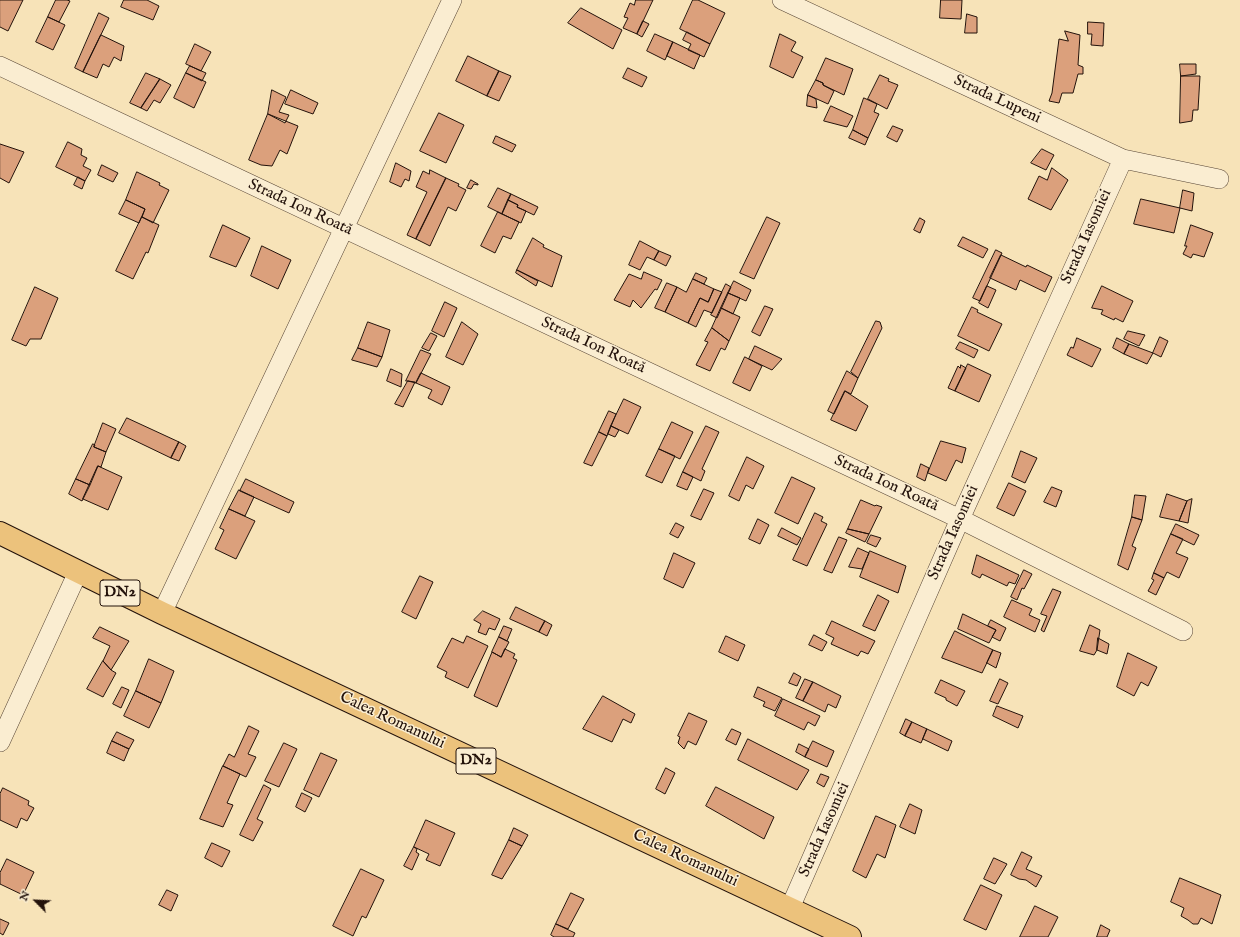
<!DOCTYPE html>
<html>
<head>
<meta charset="utf-8">
<style>
	body { margin:0 }
	#map { position:relative; width:1240px; height:937px; overflow:hidden; background:#f7e3b8; font-family:"IM FELL English",serif }
	canvas { display:block }
	.north { position:absolute; left:16px; top:881px; width:40px; height:40px; -webkit-text-stroke:3px #faedd1; paint-order:stroke; rotate:294deg; font-size:11px; font-weight:700; line-height:16px; text-align:center; color:#23120b }
	.north::after { content:''; display:block; margin:auto; width:14px; height:18px; background:#23120b; clip-path:polygon(50% 0,100% 100%,50% 72%,0 100%) }
</style>
</head>
<body>
<div id="map">
<canvas width="1240" height="937"></canvas>
<div class="north">N</div>
</div>
<script>
const c = document.querySelector('canvas').getContext('2d');
c.lineJoin = 'round';
function fillPath(path, color) { c.fillStyle = color; c.fill(path, 'evenodd'); }
function strokePath(path, color, width, dash) { c.strokeStyle = color; c.lineWidth = width; c.lineCap = dash ? 'butt' : 'round'; c.setLineDash(dash || []); c.stroke(path); }
function write(font, color, halo, rows, align = 'center') {
  c.font = font + ' "IM FELL English",serif'; c.lineWidth = 3; c.setLineDash([]); c.textBaseline = 'middle'; c.strokeStyle = halo; c.fillStyle = color; for (const [text, x, y, turn = 0] of rows) {
    c.save(); c.translate(x, y); c.rotate((+turn || 0) * Math.PI / 180); c.textAlign = isNaN(turn) ? turn : align; if (halo) c.strokeText(text, 0, 0); c.fillText(text, 0, 0); c.restore();
  }
}
const building = new Path2D(`
	M0 0H23L8 31 0 27Z
	M56 0H67L70 1 59 22 48 17Z
	M124 0H147L159 6 153 20 121 7Z
	M636 0H653L637 34 623 28 628 18 624 17 630 3 634 5Z
	M693 0H698L725 13 710 44 680 29Z
	M941 0H962L961 19 940 18Z
	M581 8 622 30 613 49 568 23Z
	M99 13 109 18 83 72 75 68Z
	M967 14 977 17V33H965Z
	M48 17 65 25 53 50 36 42Z
	M643 21 649 24 642 37 637 34Z
	M1088 22 1104 23 1103 46 1091 45 1092 34H1088Z
	M1065 31 1080 35 1078 65 1083 67V74H1078L1073 93H1062L1059 103 1049 101 1052 93 1059 39 1068 41Z
	M687 32 710 44 704 57 688 50 691 44 683 40Z
	M655 34 673 42 665 60 647 51Z
	M780 34 796 42 791 51 803 57 793 78 770 67Z
	M101 35 124 46 121 61 114 57 109 67 103 64 97 78 83 72Z
	M673 42 700 55 694 69 667 56Z
	M195 44 211 52 201 71 186 64Z
	M468 56 499 71 487 96 456 81Z
	M826 58 853 69 844 95 823 85V83L816 80Z
	M1180 64H1196V74L1181 76Z
	M190 66 206 73 202 81 186 73Z
	M628 68 647 77 642 87 623 78Z
	M499 71 511 76 499 101 487 96Z
	M146 73 160 79 141 108 130 103Z
	M186 73 206 82 194 108 174 98Z
	M880 75 889 79 888 81 898 85 887 109 868 99Z
	M1181 76H1200L1198 110H1193L1192 121 1180 123Z
	M160 79 171 85 160 103 154 100 147 111 141 108Z
	M816 80 823 83V85L834 91 828 104 808 95Z
	M272 90 286 97 279 112 289 115 285 123 268 114Z
	M291 90 318 103 313 114 285 104Z
	M808 95 816 99 817 108 807 106Z
	M864 98 877 104 874 112 879 114 868 138 853 130Z
	M831 106 853 116 847 127 824 121Z
	M439 113 464 125 446 163 420 151Z
	M268 114 298 126 287 154 280 150 272 166 261 165 249 160Z
	M893 126 903 130 897 142 887 137Z
	M853 130 868 138 865 145 849 138Z
	M496 136 516 145 512 152 493 143Z
	M68 142 82 149 81 155 87 158 83 166 91 170 85 181 56 167Z
	M0 144 24 152 9 183 0 178Z
	M1042 149 1054 155 1046 170 1031 163Z
	M396 163 411 171 409 181 405 179 401 187 390 182Z
	M102 165 118 173 113 182 98 175Z
	M1052 168 1068 180 1051 210 1028 199 1039 176 1047 180Z
	M430 170 446 178 416 239 407 235 427 192 416 187 423 171 429 174Z
	M137 172 160 183 159 185 169 190 153 223 142 217 145 209 126 200Z
	M78 177 85 181 82 189 74 185Z
	M446 178 459 184 458 186 466 190 456 211 448 207 430 246 416 239Z
	M471 180 478 184V185L474 184 471 189 467 188Z
	M498 188 511 194 502 214 488 207Z
	M1183 190 1194 193 1192 211 1180 208Z
	M511 194 538 207 534 215 517 207 518 205 508 200Z
	M1141 199 1180 208 1174 233 1134 224Z
	M126 200 145 209 139 223 119 214Z
	M508 200 518 205 517 207 526 211 521 223 502 214Z
	M498 212 519 222 511 239 503 236 495 253 481 246Z
	M142 217 159 225 148 253 146 252 133 279 116 271Z
	M767 217 780 223 754 279 740 273Z
	M920 218 925 221 920 233 914 230Z
	M223 225 250 238 236 267 210 257Z
	M1191 225 1213 233 1204 257 1193 254 1191 258 1183 254 1187 246H1185Z
	M963 237 988 249 983 258 958 246Z
	M533 238 544 245 543 247 562 256 552 287 517 270Z
	M640 241 659 251 654 260 647 257 640 270 629 265Z
	M262 246 291 260 278 289 251 276Z
	M996 250 1002 253 980 301 973 298Z
	M659 251 671 256 666 266 654 260Z
	M1001 255 1026 267 1027 265 1052 277 1045 292 1020 280 1016 290 990 278Z
	M517 270 538 281 536 286 516 273Z
	M644 272 662 280 657 290 655 289 641 308 633 300 630 307 614 300 629 274 641 279Z
	M696 273 707 278 704 284 693 279Z
	M693 279 714 289 708 302 700 298 688 323 665 312 677 287 686 292Z
	M734 281 751 290 746 301 728 293Z
	M667 283 677 287 665 312 655 308Z
	M726 284 731 287 717 318 711 315Z
	M987 286 996 290 988 308 979 303Z
	M1102 286 1133 301 1123 322 1115 318 1114 320 1101 314 1103 310 1092 308Z
	M35 287 58 298 41 339H30L26 346 12 340Z
	M714 289 722 292 712 313 704 310 696 327 688 323 700 298 708 302Z
	M728 293 740 298 733 314 721 308Z
	M445 302 457 308 444 337 432 331Z
	M765 306 773 309 760 336 752 332Z
	M972 307 978 310 977 312 1002 324 989 351 958 336Z
	M721 308 740 317 729 341 712 328Z
	M876 321 880 322 882 328 858 378 851 372Z
	M368 322 390 330 382 357 358 348Z
	M462 322 478 334 463 365 446 357Z
	M712 328 729 341 725 350 721 348 710 371 696 365 708 342 705 341Z
	M1128 331 1145 335 1139 346 1124 339Z
	M431 333 437 336 429 351 422 348Z
	M1160 337 1168 341 1161 357 1153 353Z
	M1077 338 1101 349 1092 367 1067 355 1071 347 1073 348Z
	M1117 338 1129 344 1124 354 1113 348Z
	M960 342 978 350 974 358 956 349Z
	M1129 344 1153 353 1147 364 1124 354Z
	M755 346 782 359 772 370 753 361 749 359Z
	M358 348 382 357 377 367 352 360Z
	M421 350 431 354 416 383 408 381H406Z
	M745 357 762 366 750 391 733 383Z
	M968 364 991 375 979 402 955 391Z
	M961 365 966 368 955 391 948 388 958 366 960 368Z
	M391 369 402 374 401 387 387 381Z
	M847 371 858 378 851 394 845 391 834 414 828 411Z
	M421 373 450 387 442 405 428 398 432 390 416 383Z
	M408 381 415 382 403 407 395 404Z
	M845 391 868 406 856 431 831 420Z
	M624 399 641 407 628 434 611 426Z
	M609 411 616 414 607 436 599 432Z
	M127 418 179 442 171 458 119 433Z
	M672 422 693 432 680 459 659 449Z
	M103 423 116 429 106 452 94 447Z
	M611 426 619 430 615 437 608 434Z
	M706 426 719 432 702 469 705 471 701 481 683 472Z
	M599 432 607 436 592 466 584 463Z
	M941 441 966 448 962 463 956 460 946 481 928 473Z
	M179 442 186 446 179 461 171 458Z
	M93 444 95 445 94 447 106 452 101 467 98 466 90 485 76 479Z
	M659 449 675 456 662 483 646 476Z
	M1021 451 1037 458 1025 483 1012 477Z
	M747 457 764 466 753 489 746 485 739 501 729 496Z
	M921 464 929 468 925 481 917 477Z
	M98 466 122 477 108 510 83 499Z
	M683 472 693 477 687 490 677 486Z
	M792 477 815 488 798 524 775 513Z
	M76 479 90 485 82 501 69 494Z
	M246 479 294 502 289 513 240 491Z
	M1009 483 1026 491 1014 516 997 508Z
	M1052 487 1062 491 1056 507 1044 502Z
	M704 489 714 493 701 520 691 516Z
	M239 490 254 497 245 516 229 509Z
	M1167 494 1187 501 1179 521 1160 517Z
	M1135 495 1146 496 1142 520 1132 517Z
	M1192 499 1188 523 1179 521 1187 501Z
	M861 500 875 506 876 505 882 507 869 534 848 529Z
	M229 509 255 521 236 559 215 549 224 530 220 528Z
	M815 513 823 517 821 521 827 524 807 566 793 560Z
	M1132 517 1142 520 1132 546 1136 548 1128 570 1118 565Z
	M758 519 769 525 760 544 749 539Z
	M676 523 684 527 678 538 670 534Z
	M1176 524 1199 535 1194 545 1171 534Z
	M782 528 801 538 797 545 778 536Z
	M848 529 869 534 865 542 846 533Z
	M1171 534 1183 539 1176 553 1188 558 1179 578 1167 572 1164 578 1154 573Z
	M871 535 881 538 876 547 867 543Z
	M839 537 847 540 832 573 824 570Z
	M858 548 869 553 862 569 849 567Z
	M870 551 906 566 898 593 860 577Z
	M674 553 695 563 683 588 664 579Z
	M977 555 1019 575 1015 584 1009 582 1007 586 982 574 980 578 972 574Z
	M1024 570 1032 574 1024 589 1022 588 1017 600 1011 597Z
	M1154 573 1164 578 1156 595 1148 591 1154 580 1152 579Z
	M420 576 433 582 416 619 402 612Z
	M1053 589 1061 592 1044 632 1041 630 1047 616 1041 614Z
	M878 595 889 601 875 631 863 626Z
	M1012 600 1032 609 1029 615 1040 620 1035 632 1004 617Z
	M516 607 545 621 539 632 510 619Z
	M483 611 500 619 495 630 489 628 486 635 478 632 481 624 474 620Z
	M963 614 996 630 989 643 958 629Z
	M991 620 1006 628 1000 641 992 637 996 630 988 626Z
	M545 621 552 625 547 636 539 632Z
	M832 621 875 641 868 654 861 651 858 656 831 644 834 638 826 634Z
	M1090 625 1100 630 1097 650 1094 655 1080 651Z
	M504 626 512 629 507 641 499 637Z
	M100 627 129 641 111 670 103 661 110 646 93 638Z
	M955 631 993 650 982 673 942 658Z
	M814 635 827 642 822 651 809 645Z
	M467 636 488 646 468 688 445 677 447 672 437 667 452 638 463 643Z
	M726 636 745 645 738 661 719 652Z
	M499 637 509 642 501 657 492 652Z
	M1098 638 1109 644 1107 654 1097 650Z
	M505 649 515 654 513 658 517 660 497 707 474 696 492 652 501 657Z
	M993 650 1001 653 996 668 987 663Z
	M1128 653 1157 667 1148 686 1141 682 1134 696 1117 687Z
	M149 659 174 671 161 703 136 691Z
	M103 661 111 670 116 673 103 697 87 689Z
	M794 673 801 677 797 686 789 683Z
	M805 679 813 682 803 701 796 698Z
	M1000 679 1008 683 998 704 990 701Z
	M941 680 965 691 957 706 946 700V698L935 693Z
	M813 682 841 696 836 708 828 704 825 712 803 701Z
	M122 687 129 690 121 708 113 704Z
	M758 687 782 698 775 711 763 706 765 702 754 697Z
	M136 691 161 703 149 728 124 716Z
	M603 696 635 714 631 723 623 719 612 742 583 729Z
	M783 699 820 716 815 726 808 722 804 730 775 716Z
	M997 706 1023 716 1018 728 993 716Z
	M689 713 707 721 696 745 688 741 684 749 678 743 680 737 678 736Z
	M906 719 912 722 905 736 900 733Z
	M912 722 927 729 921 743 905 736Z
	M249 726 259 731 248 754 256 757 246 777 223 766 229 754 234 757Z
	M732 729 741 733 736 745 726 740Z
	M927 729 952 741 948 751 923 739Z
	M117 732 134 740 129 749 112 741Z
	M748 739 809 770 797 790 738 760Z
	M112 741 129 749 124 761 107 753Z
	M813 741 834 751 827 767 805 757Z
	M284 743 297 749 279 787 265 781Z
	M799 744 809 749 805 757 796 752Z
	M321 753 337 760 319 797 304 790Z
	M223 766 240 774 227 803 233 805 223 827 200 819Z
	M666 768 675 773 665 794 656 789Z
	M821 774 829 777 824 787 817 783Z
	M264 785 271 789 257 819 263 822 253 841 240 835Z
	M716 787 774 817 764 839 706 806Z
	M3 788 29 801 28 805 34 808 27 821 21 818 17 828 0 820V794Z
	M302 793 312 798 305 812 296 807Z
	M910 804 922 810 915 834 900 827Z
	M876 816 896 825 885 858 877 854 866 878 853 871Z
	M426 820 455 833 440 866 426 860 429 854 414 847Z
	M514 828 528 835 522 846 509 840Z
	M509 840 522 846 502 879 492 875Z
	M212 843 230 851 222 867 205 858Z
	M414 847 417 849 416 852 419 854 412 870 404 866Z
	M1022 852 1032 857 1026 869 1042 876 1036 887 1026 880 1019 879 1011 875Z
	M994 858 1007 864 995 884 984 879Z
	M7 859 34 872 23 895 0 884V873Z
	M361 869 384 880 366 918 362 916 353 936 333 926Z
	M1180 878 1221 895 1212 924 1201 918 1198 924H1193L1188 920 1181 916 1184 908 1171 902Z
	M981 885 1002 895 986 930 964 920Z
	M167 890 178 895 171 911 159 905Z
	M571 893 584 899 568 929 556 924Z
	M1035 906 1058 917 1048 937H1020Z
	M0 919 9 923 3 935 0 933Z
	M556 924 575 933 573 937H554L551 935Z
	M1101 925 1110 930 1107 937H1097Z`);
fillPath(building, '#dba07c');
strokePath(building, '#23120b', 1);
const minor = new Path2D(`
	M782 0 1123 159 1219 179
	M0 66 960 519 1183 631
	M162 613 452 0
	M0 742 78 572
	M790 908 960 519 1123 159`);
const primary = new Path2D(`
	M0 533 162 613 850 937`);
strokePath(minor, '#584636', 20);
strokePath(primary, '#23120b', 24);
strokePath(minor, '#faedd1', 19);
strokePath(primary, '#ecc27c', 22);
for (const [x, y, w] of [
	[120,593,40],
	[476,761,40]
]) { const box = new Path2D(); box.roundRect(x - w / 2, y - 13, w, 26, 3); c.fillStyle = '#faedd1'; c.fill(box); strokePath(box, '#23120b', 1); }
write('bold 15px', '#23120b', null, [
	["DN2",120,593],
	["DN2",476,761]
]);
write('16px', '#23120b', '#faedd1', [
	["Strada Lupeni",997,100,25],
	["Strada Ion Roată",300,208,25],
	["Strada Iasomiei",1087,237,-66],
	["Strada Ion Roată",593,346,25],
	["Strada Ion Roată",886,484,25],
	["Strada Iasomiei",954,533,-66],
	["Calea Romanului",392,721,25],
	["Strada Iasomiei",825,830,-66],
	["Calea Romanului",685,859,25]
]);
</script>
</body>
</html>
